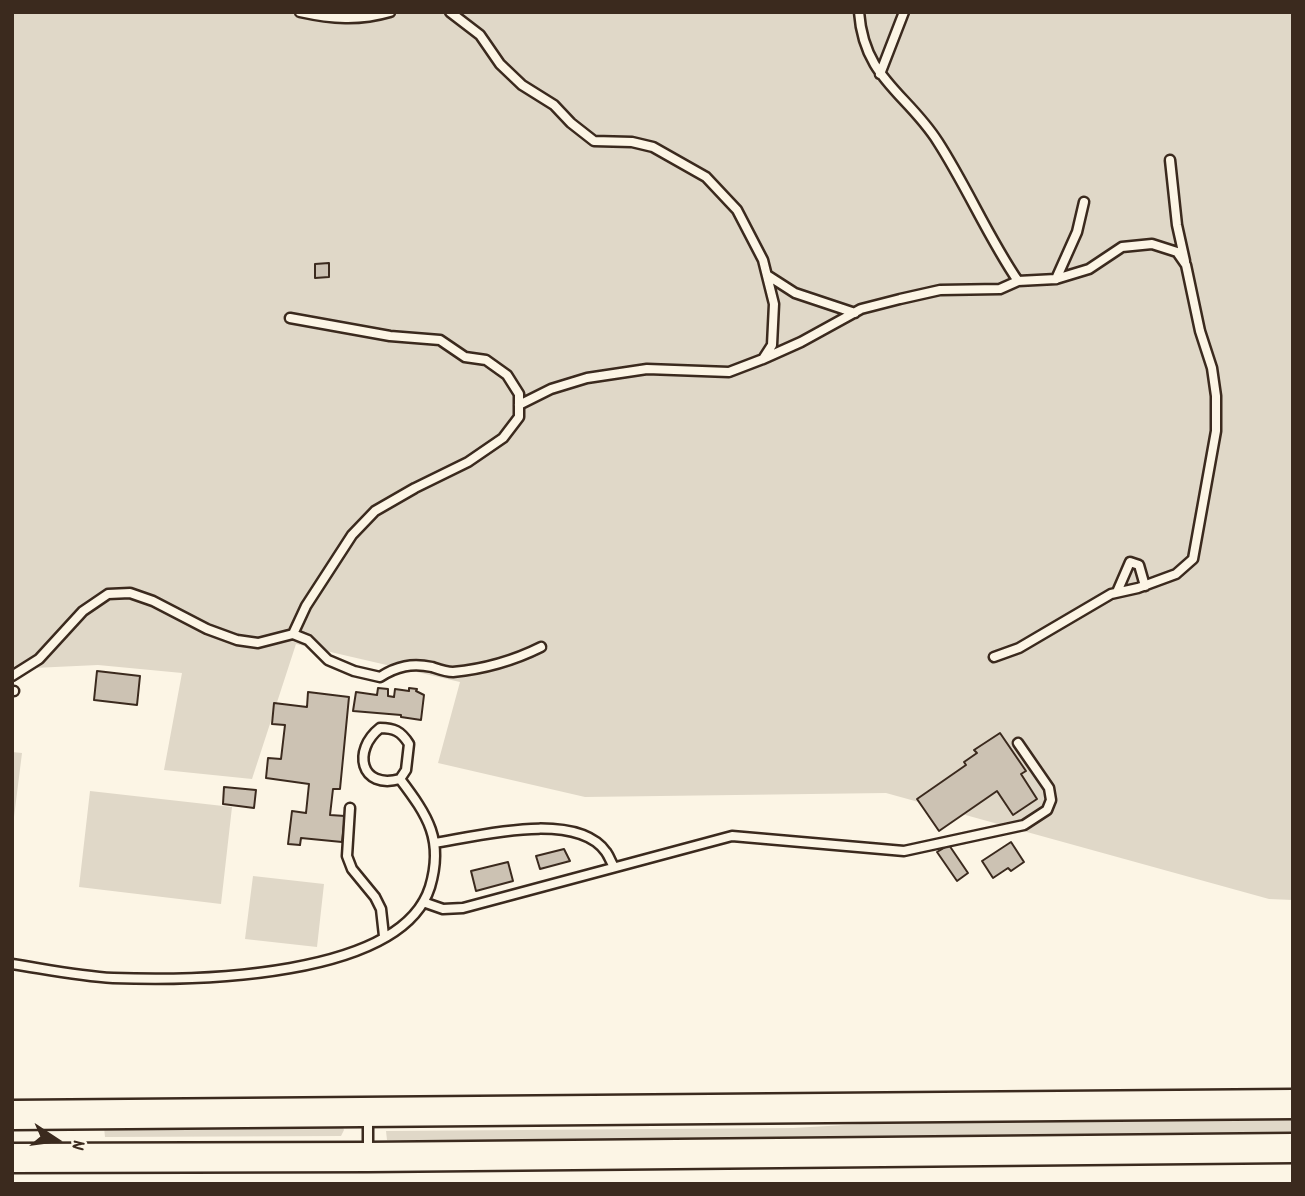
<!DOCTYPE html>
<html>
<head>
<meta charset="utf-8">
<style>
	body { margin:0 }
	#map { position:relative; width:1305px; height:1196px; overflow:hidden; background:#fcf5e5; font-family:Dekko,sans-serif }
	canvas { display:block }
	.frame { position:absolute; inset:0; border:14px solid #3b2a1e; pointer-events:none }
	.north { position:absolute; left:21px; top:1105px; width:70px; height:70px; -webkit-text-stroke:5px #fcf5e5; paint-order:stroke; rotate:103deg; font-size:19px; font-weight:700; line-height:28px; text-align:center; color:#3b2a1e }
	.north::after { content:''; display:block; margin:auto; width:24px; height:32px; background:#3b2a1e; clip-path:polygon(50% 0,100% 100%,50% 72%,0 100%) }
</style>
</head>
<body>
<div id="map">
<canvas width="1305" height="1196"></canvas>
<div class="frame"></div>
<div class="north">N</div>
</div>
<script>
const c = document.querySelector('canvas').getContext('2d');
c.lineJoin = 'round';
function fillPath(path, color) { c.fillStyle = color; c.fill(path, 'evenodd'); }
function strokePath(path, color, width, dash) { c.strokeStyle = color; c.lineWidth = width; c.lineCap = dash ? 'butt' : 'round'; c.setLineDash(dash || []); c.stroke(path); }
fillPath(new Path2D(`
	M12 12H1293V900L1269 899 886 793 585 797 438 763 460 682 296 644 252 779 164 770 182 673 98 665 12 669Z
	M12 752 22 753 14 817H12Z
	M90 791 232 807 221 904 79 887Z
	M253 876 324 884 317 947 245 939Z
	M1293 1118V1136L500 1142 387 1140 386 1131 793 1128 932 1120Z
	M342 1125 344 1130 341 1136 105 1137 104 1127Z`), '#e0d8c8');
const building = new Path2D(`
	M329 263V277L315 278V264Z
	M97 671 140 676 137 705 94 700Z
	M378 688 388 689V696L394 697 395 689 409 691V688L417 689 416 691 424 695 421 720 401 717V715L353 711 356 692 377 695Z
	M308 692 349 697 340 789H333L330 815 345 816 342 842 301 838 300 845 288 844 292 811 306 813 309 784 266 778 268 758 281 759 285 725 272 724 274 703 307 707Z
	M1000 733 1026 771 1021 774 1037 799 1013 815 997 791 939 831 917 799 966 765 964 762 977 753 974 750Z
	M224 787 256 790 254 808 223 804Z
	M1011 842 1024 862 1011 871 1008 868 993 878 982 861Z
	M949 845 968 873 957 881 937 852Z
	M564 849 570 861 540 869 536 856Z
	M508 862 513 881 476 891 471 871Z`);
fillPath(building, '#ccc2b3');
strokePath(building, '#3b2a1e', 2);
const service = new Path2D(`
	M300 12C332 19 359 21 390 12
	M450 12 480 35 500 64 522 85 554 105 571 123 594 141 632 142 653 147 706 177 737 210 763 260 774 304 772 345 763 359 729 372 647 369 587 378 551 389 519 405
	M859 12C864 79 907 93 938 142 967 187 988 237 1018 281
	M880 74 904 12
	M1170 160 1177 225 1185 261
	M767 275 795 293 855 313
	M1056 279 1077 232 1084 202
	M290 318 390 336 440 340 465 357 486 360 507 375 519 394V417L503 438 468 462 415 488 375 511 352 535 306 606 293 634
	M763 359 801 342 861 309 900 299 940 290 1000 289 1018 281 1056 279 1089 269 1122 247 1152 244 1177 252 1186 265 1200 331 1212 368 1216 396V431L1193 559 1176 574 1138 588 1111 594 1019 648 994 657
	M1117 592 1130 562 1139 565 1145 586
	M12 676 39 659 83 611 108 594 130 593 153 601 207 629 237 640 258 643 293 634 308 640 328 660 354 671 380 677C397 666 412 663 432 667 438 669 446 672 453 672 484 669 513 661 541 647
	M12 691H14
	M380 728C394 728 401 731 409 744L406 770 400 779C360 790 352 750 380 728Z
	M350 808 347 856 352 869 375 897 381 909 384 936
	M435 843C478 836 576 810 606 852 609 856 611 862 614 867
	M423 902 443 909 463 908 732 836 904 851 1024 825 1047 810 1051 800 1049 788 1018 743
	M12 964C45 969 79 976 113 978 192 981 401 979 430 887 444 840 428 816 400 779
	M368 1118V1151`);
const motorway = new Path2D(`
	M12 1115 1293 1104
	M12 1158 368 1157 1293 1148`);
strokePath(service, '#3b2a1e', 13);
strokePath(motorway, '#3b2a1e', 33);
strokePath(service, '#fcf5e5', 8);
strokePath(motorway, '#fcf5e5', 28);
</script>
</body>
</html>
